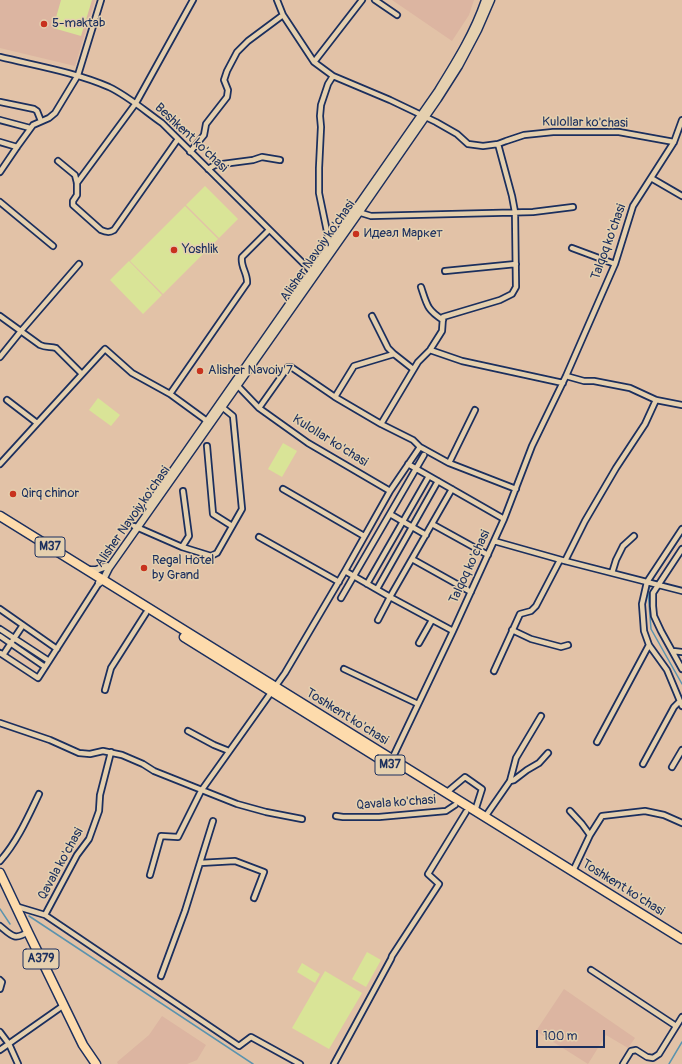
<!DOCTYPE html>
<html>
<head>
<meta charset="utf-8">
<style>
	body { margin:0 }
	#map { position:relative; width:682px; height:1064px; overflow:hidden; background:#e2c2a7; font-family:Pangolin,sans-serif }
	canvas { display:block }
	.scale { position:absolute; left:536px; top:1030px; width:69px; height:18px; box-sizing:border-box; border:2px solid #1b2f5e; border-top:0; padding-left:5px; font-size:12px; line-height:14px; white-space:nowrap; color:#1b2f5e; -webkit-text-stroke:3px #e5d0af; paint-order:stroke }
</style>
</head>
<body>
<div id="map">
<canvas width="682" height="1064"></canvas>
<div class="scale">100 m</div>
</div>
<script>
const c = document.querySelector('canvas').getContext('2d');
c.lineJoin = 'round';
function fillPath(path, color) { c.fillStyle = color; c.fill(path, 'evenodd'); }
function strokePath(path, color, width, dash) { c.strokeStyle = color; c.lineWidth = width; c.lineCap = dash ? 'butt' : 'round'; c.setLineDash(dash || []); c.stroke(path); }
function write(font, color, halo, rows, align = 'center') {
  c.font = font + ' Pangolin,sans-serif'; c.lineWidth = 3; c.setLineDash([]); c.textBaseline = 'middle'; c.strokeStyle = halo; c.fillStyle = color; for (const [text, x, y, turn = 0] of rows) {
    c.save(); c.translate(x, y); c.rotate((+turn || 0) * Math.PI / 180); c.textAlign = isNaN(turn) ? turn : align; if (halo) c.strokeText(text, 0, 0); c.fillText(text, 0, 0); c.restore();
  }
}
fillPath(new Path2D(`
	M0 0H95L75 66 0 48Z
	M392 0H474L469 15 452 41Z
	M564 989 635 1038 628 1048 606 1035 588 1064 536 1031Z
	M162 1016 206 1045 197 1060 187 1064H118L117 1062 149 1035Z`), '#dcb5a1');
fillPath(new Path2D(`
	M61 0H92L81 36 53 28Z
	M205 186 238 219 219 238 186 205Z
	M185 206 218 239 163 294 130 261Z
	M129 261 162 295 143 314 110 280Z
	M98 398 120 415 111 426 89 410Z
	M283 443 297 451 282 477 268 469Z
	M367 952 381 960 366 987 352 979Z
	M302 963 320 974 315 983 297 972Z
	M325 971 362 993 329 1049 292 1028Z`), '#d9e497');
strokePath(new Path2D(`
	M652 581 654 577 682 535
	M651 585 648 591 651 629 682 684
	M0 909 10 924
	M29 916 253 1064
	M669 1064 682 1042`), '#5b93ae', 1.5);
const street = new Path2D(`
	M277 0 283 15 314 62 333 76 390 100 436 122 457 134 468 144 483 146 498 144 506 141 524 135 553 132H619L674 142
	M375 0 397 15
	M0 57C37 66 74 72 109 87 128 96 145 111 162 123L313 273
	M314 62 362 0
	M0 102 34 109 37 111 41 121
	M0 120 30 128
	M0 142 17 147
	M190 152 204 135 206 124 227 97 228 90 224 80 227 71 237 52 248 41 283 15
	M58 161 75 175 77 183V195L73 201V205L101 230C106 232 109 233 114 230L178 139
	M208 169 215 165 253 160 262 157 280 160
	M0 172 17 147 33 125 49 118 55 113 78 75 101 0
	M651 178 682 196
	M77 183 136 103 193 0
	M0 202 53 246
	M358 212 371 216 533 212 573 207
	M330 246 319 193V168L321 127 320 116 321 105 328 84 333 76
	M572 248 615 264
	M445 271 516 264
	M421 287C427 305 427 310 443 320
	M0 316 40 345C46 348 51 346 56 348L82 374
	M372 316 388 348 394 354 413 369
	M430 350 462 361 563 383
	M0 357 21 331 79 264
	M566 376 584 381H594L630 388 656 400 682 405
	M236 384 259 408 308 443 390 491
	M335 397 354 366 394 354
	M7 400 37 423
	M259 408 288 367H291L335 397 381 424 413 440 420 447 449 463 516 489
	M207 421 170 394 247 283C248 274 240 266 242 257L269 230
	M381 424 418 362 430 350 442 331 443 317 500 300 512 294 516 287 515 212 512 196 498 144
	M207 446 213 514 232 526
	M449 463 475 410
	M0 464 105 349 132 373 170 394
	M408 464 504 519
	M283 489 364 536
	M390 514 426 535
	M432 524 488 555
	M134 526 182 547 211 556 217 553 242 509 233 416 222 407
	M682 529 647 582 642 604 644 631 649 645 667 670 682 706
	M259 537 339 582
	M494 541 565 561 682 591
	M182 547 189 536 183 491
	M682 549 653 593V606L654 616 661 631 682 669
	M412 559 471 592
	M565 561 585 521 616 468 645 424 656 400
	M345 571 390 597 453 631
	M612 573 616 560 623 546 634 536
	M367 584 429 476
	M377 589 438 481
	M341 598 424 455
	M0 609 57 649
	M378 620 390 597 452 489
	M0 629 49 661
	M512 630 531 639 561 647 568 645
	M0 636 45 667
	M419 643 432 620
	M673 651 682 652
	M0 653 38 678 99 583
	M3 655 23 625
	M344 669 418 704
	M494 671 520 614 531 611 536 606 560 560
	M105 690 111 668 146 613
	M0 723 50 740 79 753 90 754 103 751 122 755 143 764 154 771 237 804 266 812 302 819
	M188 731 214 745 229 751
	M597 742 649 645
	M392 759 453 631 504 519 532 446 566 376 615 264 633 206 674 142 682 120
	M643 764 674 707 680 701
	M672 767 682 750
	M510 781 514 780 527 770 539 763 548 753
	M446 793 465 777 482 789 475 811
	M570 811 582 824 590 835
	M336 816 343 817H379L446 811 455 805
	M485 817 510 781 516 758 541 716
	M0 861C17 842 28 817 39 794
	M200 863 235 861 264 872 254 898
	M573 871 590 835 602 816 645 811 664 815 682 823
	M150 875 161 836 178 837 201 791 285 673 345 571 390 491 420 447
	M15 906 45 915 239 1046 251 1037 300 1064
	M45 915 77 855 89 839 99 811 100 795 111 752
	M0 926C11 935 14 941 28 932
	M591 970 676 1026
	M161 976 185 911 213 821
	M0 980 2 982 0 989
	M0 1032 9 1044 18 1064
	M0 1050 64 1005
	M334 1064 391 959 392 956 439 884 428 874 466 812
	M623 1064 631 1051 636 1050 647 1057 653 1058 659 1054 682 1017`);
const secondary = new Path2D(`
	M148 506 437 92C455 63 474 33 485 0
	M87 570H96L107 566
	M99 583 103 580 109 568 359 213 438 99 459 66 478 30 491 0`);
const highway = new Path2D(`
	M0 516 682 939
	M184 637 388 764
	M0 873 28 932 83 1045 96 1064`);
strokePath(street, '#1b2f5e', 8);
strokePath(secondary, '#1b2f5e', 9);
strokePath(highway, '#1b2f5e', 11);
strokePath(street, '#e5d0af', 4.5);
strokePath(secondary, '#e5d0af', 6);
strokePath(highway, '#fddbac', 8);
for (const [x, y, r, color] of [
	[44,24,4,"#c8321e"],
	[356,234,4,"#c8321e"],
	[174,250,4,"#c8321e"],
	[200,371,4,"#c8321e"],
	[13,494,4,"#c8321e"],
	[144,568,4,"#c8321e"]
]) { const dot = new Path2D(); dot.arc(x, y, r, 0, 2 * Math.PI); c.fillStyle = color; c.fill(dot); strokePath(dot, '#e5d0af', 1.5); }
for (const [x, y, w] of [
	[50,547,30],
	[390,765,30],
	[41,959,36]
]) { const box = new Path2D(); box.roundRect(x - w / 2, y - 10, w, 20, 3); c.fillStyle = '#e5d0af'; c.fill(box); strokePath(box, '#1b2f5e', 1); }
write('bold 12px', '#1b2f5e', null, [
	["M37",50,547],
	["M37",390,765],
	["A379",41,959]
]);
write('13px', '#1b2f5e', '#e5d0af', [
	["5-maktab",52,24],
	["Идеал Маркет",364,234],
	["Yoshlik",182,250],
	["Alisher Navoiy 7",208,371],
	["Qirq chinor",21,494],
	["Regal Hotel",152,561],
	["by Grand",152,576]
], 'left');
write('13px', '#1b2f5e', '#e5d0af', [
	["Kulollar ko'chasi",585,123,1],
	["Beshkent ko'chasi",191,138,43],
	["Talqoq ko'chasi",609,242,-70],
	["Alisher Navoiy ko'chasi",318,251,-55],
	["Kulollar ko'chasi",330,441,32],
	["Alisher Navoiy ko'chasi",133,517,-55],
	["Talqoq ko'chasi",470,567,-65],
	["Toshkent ko'chasi",347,717,32],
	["Qavala ko'chasi",396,803,-4],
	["Qavala ko'chasi",61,864,-61],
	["Toshkent ko'chasi",623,888,32]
]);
</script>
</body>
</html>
